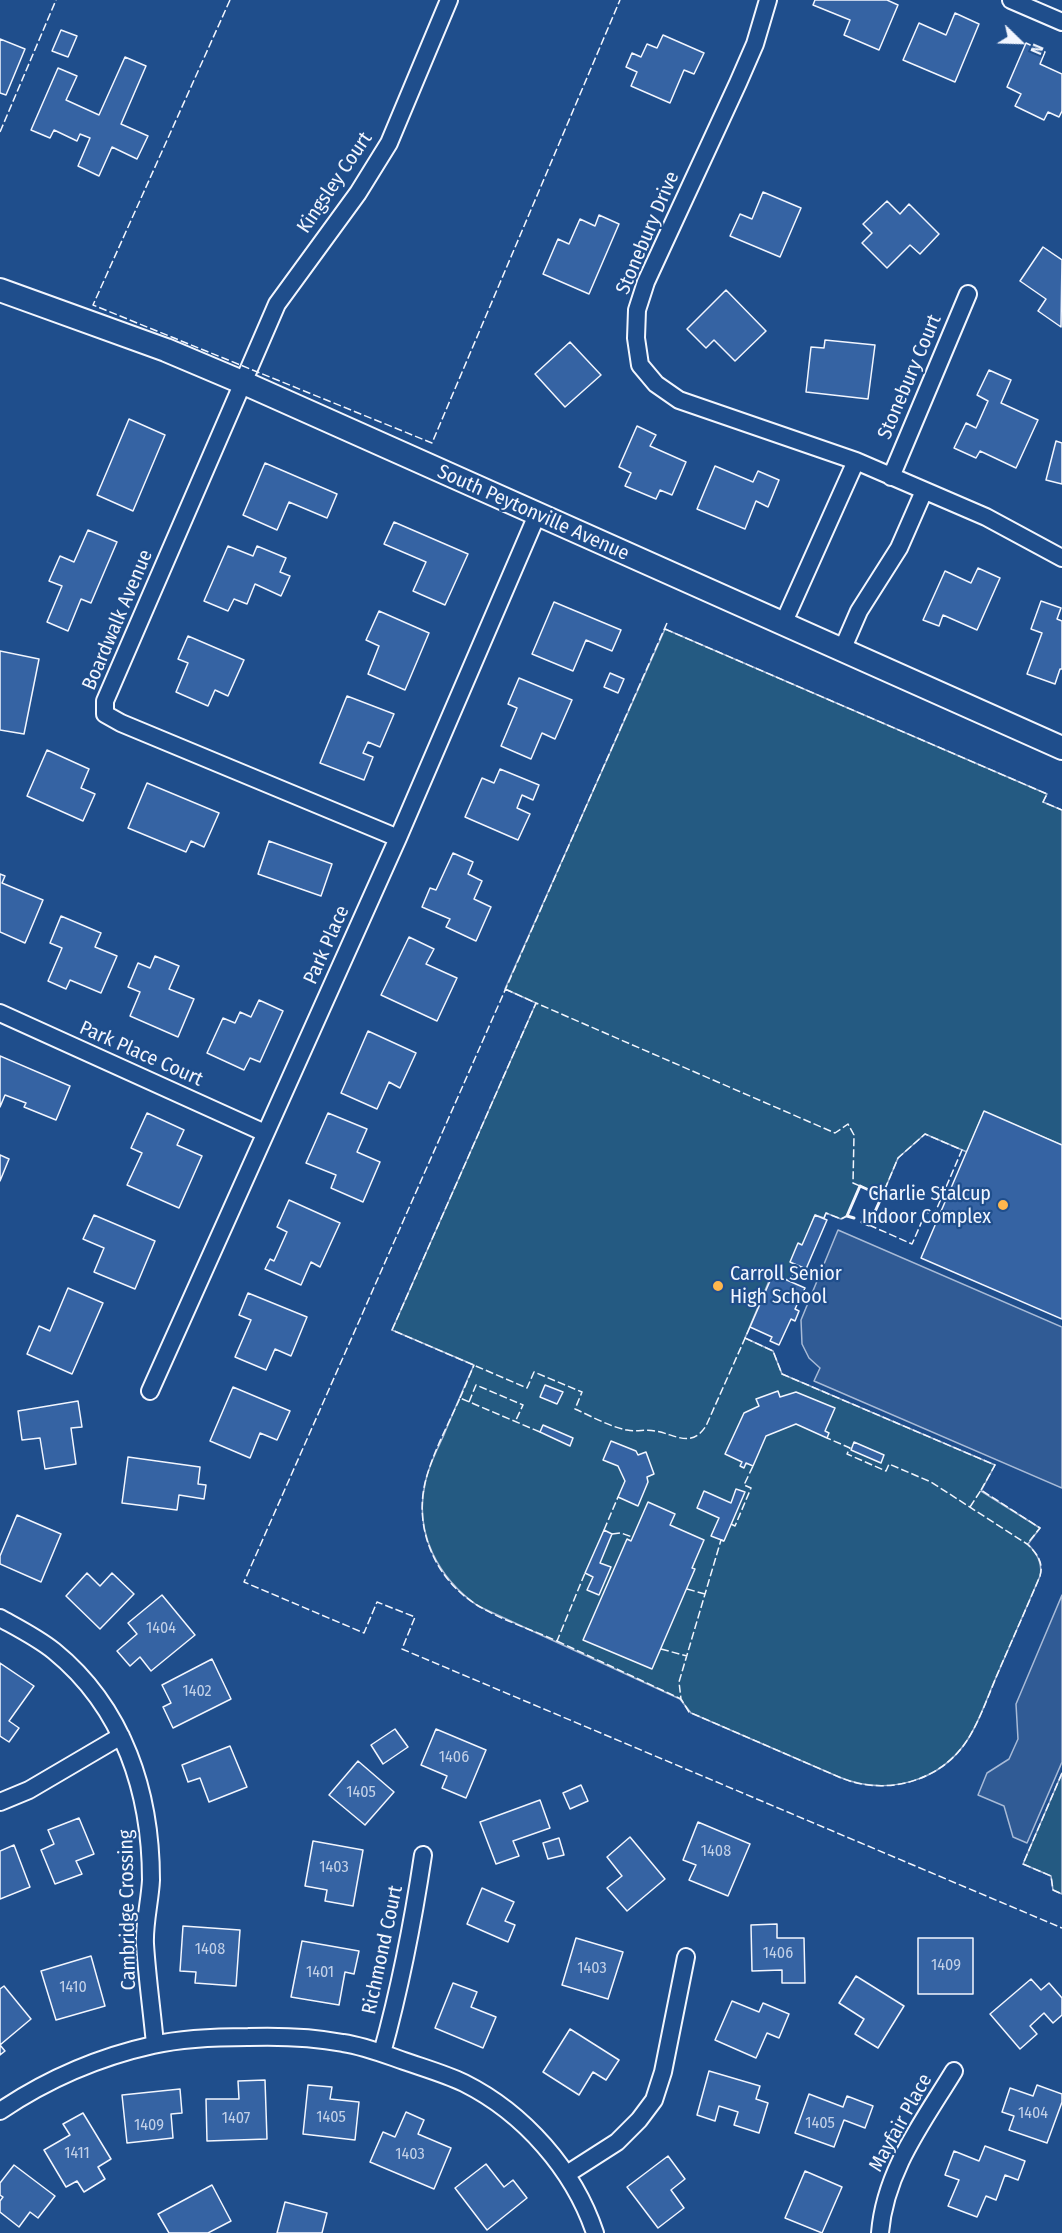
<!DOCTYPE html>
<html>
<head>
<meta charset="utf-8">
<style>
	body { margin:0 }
	#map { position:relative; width:1062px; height:2233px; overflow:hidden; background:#1f4e8c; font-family:"Fira Sans Condensed",sans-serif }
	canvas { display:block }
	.north { position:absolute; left:990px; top:12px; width:60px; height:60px; -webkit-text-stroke:4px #1f4e8c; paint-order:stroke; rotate:113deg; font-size:16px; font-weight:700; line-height:24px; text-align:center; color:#f2f6ff }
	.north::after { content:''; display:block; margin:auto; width:21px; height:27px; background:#f2f6ff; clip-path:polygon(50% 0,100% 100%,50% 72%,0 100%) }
</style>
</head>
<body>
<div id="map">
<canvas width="1062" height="2233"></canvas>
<div class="north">N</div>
</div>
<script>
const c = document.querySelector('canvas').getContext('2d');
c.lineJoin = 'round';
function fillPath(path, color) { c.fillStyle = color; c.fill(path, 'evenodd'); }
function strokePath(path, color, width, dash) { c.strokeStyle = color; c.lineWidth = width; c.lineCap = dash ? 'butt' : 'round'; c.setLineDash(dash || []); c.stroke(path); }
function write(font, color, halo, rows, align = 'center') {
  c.font = font + ' "Fira Sans Condensed",sans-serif'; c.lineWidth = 4.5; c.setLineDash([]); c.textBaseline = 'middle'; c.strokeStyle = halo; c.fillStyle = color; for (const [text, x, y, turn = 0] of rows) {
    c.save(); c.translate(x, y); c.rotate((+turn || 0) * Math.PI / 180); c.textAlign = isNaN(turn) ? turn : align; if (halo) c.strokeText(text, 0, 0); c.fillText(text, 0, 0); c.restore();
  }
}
const green = new Path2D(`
	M665 629 1047 794 1043 802 1062 810V1145L984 1112 967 1152 925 1134 898 1158 882 1196 860 1186 847 1216 841 1219 826 1213 824 1218 815 1215 790 1281 772 1274 745 1338 773 1351 782 1374 995 1465 981 1491 1040 1528 1028 1544C1037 1554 1043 1563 1040 1576 1026 1608 1012 1640 998 1673 988 1694 981 1719 968 1739 940 1783 885 1796 839 1777L691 1713 680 1699 478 1606C438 1578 414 1533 425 1484 428 1467 436 1452 443 1437 453 1413 463 1389 474 1365L392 1330 536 1003 505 989Z
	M1062 1773V1894L1053 1890 1051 1876 1023 1864Z`);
fillPath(green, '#245a82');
strokePath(green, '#a8bbd7', 1.5);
const parking = new Path2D(`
	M838 1230 1062 1327V1488L814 1381 820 1368 809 1358 802 1344 801 1320Z
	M1062 1595V1762L1027 1843 1013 1837 1004 1806 978 1795 987 1773 1009 1759 1018 1739 1016 1704Z`);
fillPath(parking, '#305b95');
strokePath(parking, '#a8bbd7', 1.5);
const building = new Path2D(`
	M815 0H887L898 5 879 50 844 35 850 20 813 5Z
	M955 13 979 24 955 82 903 60 919 23 946 35Z
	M61 30 77 36 68 57 52 51Z
	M663 35 704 53 694 74 684 70 670 103 631 86 637 72 626 67 632 53 641 57 647 44 657 48Z
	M0 39 25 49 6 95 0 93Z
	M1026 43 1045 52 1040 64 1062 74V111L1059 117 1048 112 1044 120 1015 106 1021 94 1007 87Z
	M125 57 146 66 121 124 148 136 137 159 112 147 99 176 78 166 90 138 80 134 77 141 54 130 50 138 31 130 58 68 77 76 66 100 99 115Z
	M763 192 801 208 780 257 730 236 740 214 752 219Z
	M887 201 900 214 909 204 939 234 920 254 910 245 887 268 862 243 872 233 863 224Z
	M599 215 619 224 589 294 543 274 558 239 569 244 580 219 595 226Z
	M1043 247 1062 260 1061 327 1038 311 1046 299 1020 281Z
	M726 290 766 331 735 361 714 340 706 348 687 329Z
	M825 340 875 345 868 399 806 392 811 347 824 348Z
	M570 342 601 375 565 407 535 374Z
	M989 370 1011 380 1001 403 1038 420 1016 468 980 451 976 458 954 448 966 423 976 428 988 401 977 395Z
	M129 419 165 435 133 511 97 495Z
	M637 426 656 435 650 446 686 462 672 495 660 490 656 499 625 486 631 473 619 467Z
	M1056 441 1062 443V484L1046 480Z
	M265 463 337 494 327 518 289 502 277 530 243 515Z
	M715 466 753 482 758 471 779 480 768 507 756 501 745 529 697 509Z
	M394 522 468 554 445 605 413 591 426 562 384 544Z
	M88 530 117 542 91 603 81 599 68 631 47 622 62 586 49 581 60 556 74 562Z
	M228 546 253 556 257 546 286 558 280 572 290 576 281 596 255 584 247 604 234 599 228 611 204 601Z
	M978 568 1000 578 977 630 943 615 939 626 923 620 945 571 971 583Z
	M1041 601 1061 608 1057 619 1062 621V669H1060L1055 684 1027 674 1042 633 1031 629Z
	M554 602 621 630 612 651 586 640 573 671 532 654Z
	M379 611 429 633 405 690 368 674 379 646 366 640Z
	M188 636 244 660 228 696 215 690 208 706 176 692 188 663 178 659Z
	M0 651 39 659 24 734 0 730Z
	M610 673 624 679 618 693 604 687Z
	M519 678 572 700 555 739 542 733 531 759 501 746 517 708 508 704Z
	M347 696 394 714 380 747 368 742 363 753 373 757 364 780 320 763Z
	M47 750 89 769 81 788 95 794 83 821 27 796Z
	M500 769 539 785 533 800 522 795 517 808 530 814 518 840 465 817 482 778 494 783Z
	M147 783 219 813 204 847 191 841 186 852 128 828Z
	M269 841 332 864 321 896 258 874Z
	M453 853 473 862 468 874 482 881 474 899 491 907 476 941 446 927 450 919 422 907 430 888 436 890Z
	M0 874 5 876 2 883 43 900 25 943 0 932Z
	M61 916 101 933 95 947 117 956 101 993 70 980 66 989 48 981 62 948 50 943Z
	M409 937 434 949 426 964 457 978 437 1021 381 995Z
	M155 956 179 966 169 989 194 999 178 1037 130 1016 140 992 128 987 138 963 150 968Z
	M259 1000 283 1011 260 1062 250 1058 244 1070 207 1053 223 1018 235 1023 240 1012 251 1017Z
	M368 1031 416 1053 400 1088 389 1082 377 1109 341 1093Z
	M0 1056 70 1086 56 1120 24 1107 26 1103 5 1095 0 1107Z
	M984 1111 1062 1145V1319L921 1258Z
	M147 1113 184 1130 177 1145 202 1156 179 1208 127 1185 142 1153 131 1148Z
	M328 1113 367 1129 357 1152 380 1162 363 1202 331 1188 336 1175 306 1163Z
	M0 1155 9 1159 0 1181Z
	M289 1200 340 1223 320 1267 311 1262 301 1285 265 1269 270 1259 274 1261 287 1232 277 1227Z
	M94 1215 155 1241 135 1289 94 1272 104 1248 83 1239Z
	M815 1215 827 1220 806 1269 790 1262 798 1243 802 1245Z
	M773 1274 805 1288 795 1309 799 1311 795 1321 791 1319 779 1345 770 1341 772 1337 750 1327Z
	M68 1288 103 1303 72 1374 27 1354 39 1326 50 1331Z
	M248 1293 307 1317 291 1356 275 1349 266 1370 235 1357 251 1320 239 1315Z
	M545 1385 563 1392 557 1404 540 1397Z
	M233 1387 290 1411 277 1440 260 1433 250 1458 210 1441Z
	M778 1391 780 1397 796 1392 835 1408 825 1431 829 1433 827 1438 796 1424 766 1436 753 1466 746 1463 744 1468 740 1466 742 1462 725 1454 744 1413 759 1406 756 1399Z
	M78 1401 82 1427 71 1428 76 1464 45 1469 40 1438 22 1440 18 1411Z
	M543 1425 573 1438 570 1446 540 1432Z
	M611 1441 636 1451 638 1455 646 1452 654 1474 647 1477 648 1482 638 1506 618 1497 625 1481 618 1466 603 1460Z
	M854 1442 884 1455 881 1463 851 1450Z
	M128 1457 200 1467 198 1484 206 1485 204 1499 179 1495 177 1510 122 1503Z
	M736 1489 745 1492 724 1541 711 1536 719 1518 697 1508 704 1491 731 1503Z
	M648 1502 675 1514 670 1525 704 1540 692 1568 695 1569 652 1669 583 1640 627 1539 631 1541Z
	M17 1515 61 1534 41 1582 0 1564V1556Z
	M604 1530 612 1534 600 1563 611 1567 599 1595 587 1590 593 1577 585 1573Z
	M87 1573 100 1586 112 1573 134 1594 100 1629 66 1596Z
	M162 1595 195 1635 151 1671 140 1657 130 1666 117 1651 137 1634 128 1623Z
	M212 1659 231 1699 173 1728 163 1707 171 1703 162 1685Z
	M0 1663 34 1686 9 1721 19 1728 9 1742 0 1736Z
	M395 1729 408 1747 383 1764 371 1745Z
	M436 1729 486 1750 466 1798 442 1788 447 1776 421 1765Z
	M230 1746 247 1787 209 1802 200 1778 188 1782 182 1765Z
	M358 1761 394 1792 365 1825 329 1795Z
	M581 1785 588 1801 570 1809 563 1793Z
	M540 1800 550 1828 513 1841 519 1856 496 1864 480 1822Z
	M79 1818 94 1854 76 1861 82 1874 55 1884 41 1850 54 1844 48 1830Z
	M698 1822 750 1844 728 1896 689 1880 696 1865 683 1860Z
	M630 1837 665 1879 627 1911 607 1888 622 1876 607 1857Z
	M559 1838 564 1855 548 1859 543 1843Z
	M313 1841 363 1850 353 1906 325 1901 327 1890 305 1886Z
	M14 1845 30 1887 0 1899V1851Z
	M482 1888 514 1902 505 1921 515 1925 508 1942 467 1924Z
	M777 1924V1938H804L805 1983H782V1970L752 1971 751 1925Z
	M183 1926 240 1930 236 1986 195 1983 196 1972 180 1971Z
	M576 1938 623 1952 608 1999 562 1985Z
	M918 1938H973V1994H918Z
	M302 1941 359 1951 354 1974 345 1972 339 2005 291 1997Z
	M91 1956 105 2006 56 2020 41 1971Z
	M856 1976 904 2006 878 2048 855 2034 864 2019 839 2003Z
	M1031 1979 1041 1990 1049 1983 1062 1998V2015L1053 2023 1044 2013 1030 2026 1037 2034 1020 2049 990 2014Z
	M453 1983 477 1992 471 2007 496 2017 483 2048 435 2028Z
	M4 1986 31 2019 0 2045 5 2051 0 2055V1989Z
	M732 2001 759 2012 763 2003 789 2014 779 2038 767 2033 756 2058 715 2040Z
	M570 2029 619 2060 606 2080 593 2072 579 2095 543 2072Z
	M709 2071 760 2086 756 2099 768 2103 759 2133 734 2125 738 2112 719 2106 715 2121 697 2115Z
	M265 2080 267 2139 207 2141 206 2099H239L238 2081Z
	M308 2085 332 2087 330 2099 359 2102 355 2140 303 2134Z
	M1037 2085 1062 2094V2102L1047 2143 1009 2130 1014 2116 1002 2112 1010 2088 1033 2096Z
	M180 2089 182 2113 171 2114 173 2138 127 2143 122 2095Z
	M809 2094 843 2107 847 2096 873 2106 865 2128 844 2120 834 2147 795 2133Z
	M406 2112 424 2120 418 2134 451 2148 434 2189 370 2162 383 2132 395 2137Z
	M83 2113 111 2159 98 2167 105 2179 84 2192 77 2181 66 2187 44 2150 70 2135 63 2124Z
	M985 2146 1025 2161 1018 2180 1005 2175 996 2200 986 2196 977 2217 948 2206 959 2180 945 2175 954 2151 979 2161Z
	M668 2156 685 2179 671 2190 684 2208 658 2228 627 2187Z
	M486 2164 504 2187 513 2180 527 2198 487 2230 455 2188Z
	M14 2165 55 2196 38 2218 30 2212 19 2227 0 2212V2201L3 2197 0 2195V2183Z
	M805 2171 842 2187 822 2233 785 2218Z
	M212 2185 231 2221 208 2233H169L158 2214Z
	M285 2202 327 2213 322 2233H277Z`);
fillPath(building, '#3563a3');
strokePath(building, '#f2f6ff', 1.5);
const street = new Path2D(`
	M768 0 755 44 738 83 646 282 637 310 636 338 640 365 656 384 679 400 856 461 986 517 1062 558
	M1011 0 1062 22
	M891 477 968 294
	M783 624 856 461
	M842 650 859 611 899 548 924 491
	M398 838 121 723 105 714V701L277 304 358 193 389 143 449 0
	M0 1013 265 1133
	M150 1391 398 838 537 515
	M0 1618C18 1628 38 1638 54 1651 124 1708 151 1793 151 1880 150 1901 144 1923 145 1944 147 1977 152 2011 155 2044
	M0 1802 29 1790 121 1736
	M382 2053C400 1988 413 1922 423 1855
	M0 2111C46 2080 99 2057 153 2045 184 2038 217 2037 248 2037 280 2036 312 2037 343 2043 364 2046 384 2054 404 2061 424 2068 445 2074 464 2083 524 2113 574 2170 595 2233
	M567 2174 617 2142 639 2120 654 2100 663 2072 686 1957
	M880 2233C885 2171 923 2122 954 2071`);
const secondary = new Path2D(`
	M0 290 166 350 244 383 1062 748`);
strokePath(street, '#f2f6ff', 20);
strokePath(secondary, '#f2f6ff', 26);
strokePath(street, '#1f4e8c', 16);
strokePath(secondary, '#1f4e8c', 22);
strokePath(new Path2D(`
	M230 0 93 305 432 443 620 0
	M0 132 56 0
	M667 623 244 1582 364 1633 377 1602 415 1617 402 1649 1062 1928
	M665 629 1047 794 1043 802 1062 810
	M505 989 536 1003
	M824 1218 826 1213 841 1219 847 1216
	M869 1225 912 1244 926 1212 934 1215 962 1150 925 1134 898 1158 882 1196
	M790 1281 797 1265
	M750 1327 706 1426C691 1449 675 1434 655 1431 646 1429 637 1432 627 1430 610 1427 591 1416 575 1409L582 1392 534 1372 527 1388 392 1330 536 1003 835 1133 848 1124 854 1135 853 1183 860 1186
	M745 1338 773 1351 782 1374 995 1465 981 1490
	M460 1398 474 1365
	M469 1402 476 1385 523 1405 515 1422
	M540 1432 460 1398C448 1425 432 1454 425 1483 414 1530 436 1580 477 1605 501 1620 530 1629 557 1641L585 1573
	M970 1507 981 1490 1040 1528 1027 1544
	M731 1524 735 1526 751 1488 744 1485 753 1466
	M604 1530 618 1497
	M612 1534 621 1533 632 1537
	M724 1541 721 1540 679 1682 681 1699 689 1712 839 1777C885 1797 941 1782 968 1739 981 1718 990 1691 1000 1668 1013 1638 1027 1607 1040 1576 1044 1563 1037 1553 1027 1544L931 1482 889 1464 886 1471 847 1454 850 1448 827 1438
	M687 1589 705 1594
	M557 1641 681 1699
	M661 1649 687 1656
	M1062 1773 1023 1864 1051 1876 1053 1890 1062 1894`), '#f2f6ff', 1.5, [8, 3]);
strokePath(new Path2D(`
	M854 1218 847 1216 860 1186 882 1196 869 1225 862 1222`), '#f2f6ff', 3);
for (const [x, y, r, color] of [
	[1003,1205,6,"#ffb74d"],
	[718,1286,6,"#ffb74d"]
]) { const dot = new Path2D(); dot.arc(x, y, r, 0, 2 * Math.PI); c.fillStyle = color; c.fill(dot); strokePath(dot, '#1f4e8c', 2); }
write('16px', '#c3d1e8', null, [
	["1404",161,1629],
	["1402",197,1692],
	["1406",454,1758],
	["1405",361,1793],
	["1408",716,1852],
	["1403",334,1868],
	["1408",210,1950],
	["1406",778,1954],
	["1409",946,1966],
	["1403",592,1969],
	["1401",320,1973],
	["1410",73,1988],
	["1404",1033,2114],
	["1405",331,2118],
	["1407",236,2119],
	["1405",820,2124],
	["1409",149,2126],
	["1411",77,2154],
	["1403",410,2155]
]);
write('20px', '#f2f6ff', '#1f4e8c', [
	["Kingsley Court",335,183,-56],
	["Stonebury Drive",648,233,-67],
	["Stonebury Court",910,377,-67],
	["South Peytonville Avenue",533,513,24],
	["Boardwalk Avenue",118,620,-67],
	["Park Place",327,945,-66],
	["Park Place Court",141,1054,24],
	["Cambridge Crossing",128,1910,-91],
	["Richmond Court",383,1950,-78],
	["Mayfair Place",901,2123,-61]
]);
write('20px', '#f2f6ff', '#1f4e8c', [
	["Charlie Stalcup",991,1194],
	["Indoor Complex",991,1217],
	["Carroll Senior",730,1274,"left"],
	["High School",730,1297,"left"]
], 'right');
</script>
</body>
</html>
